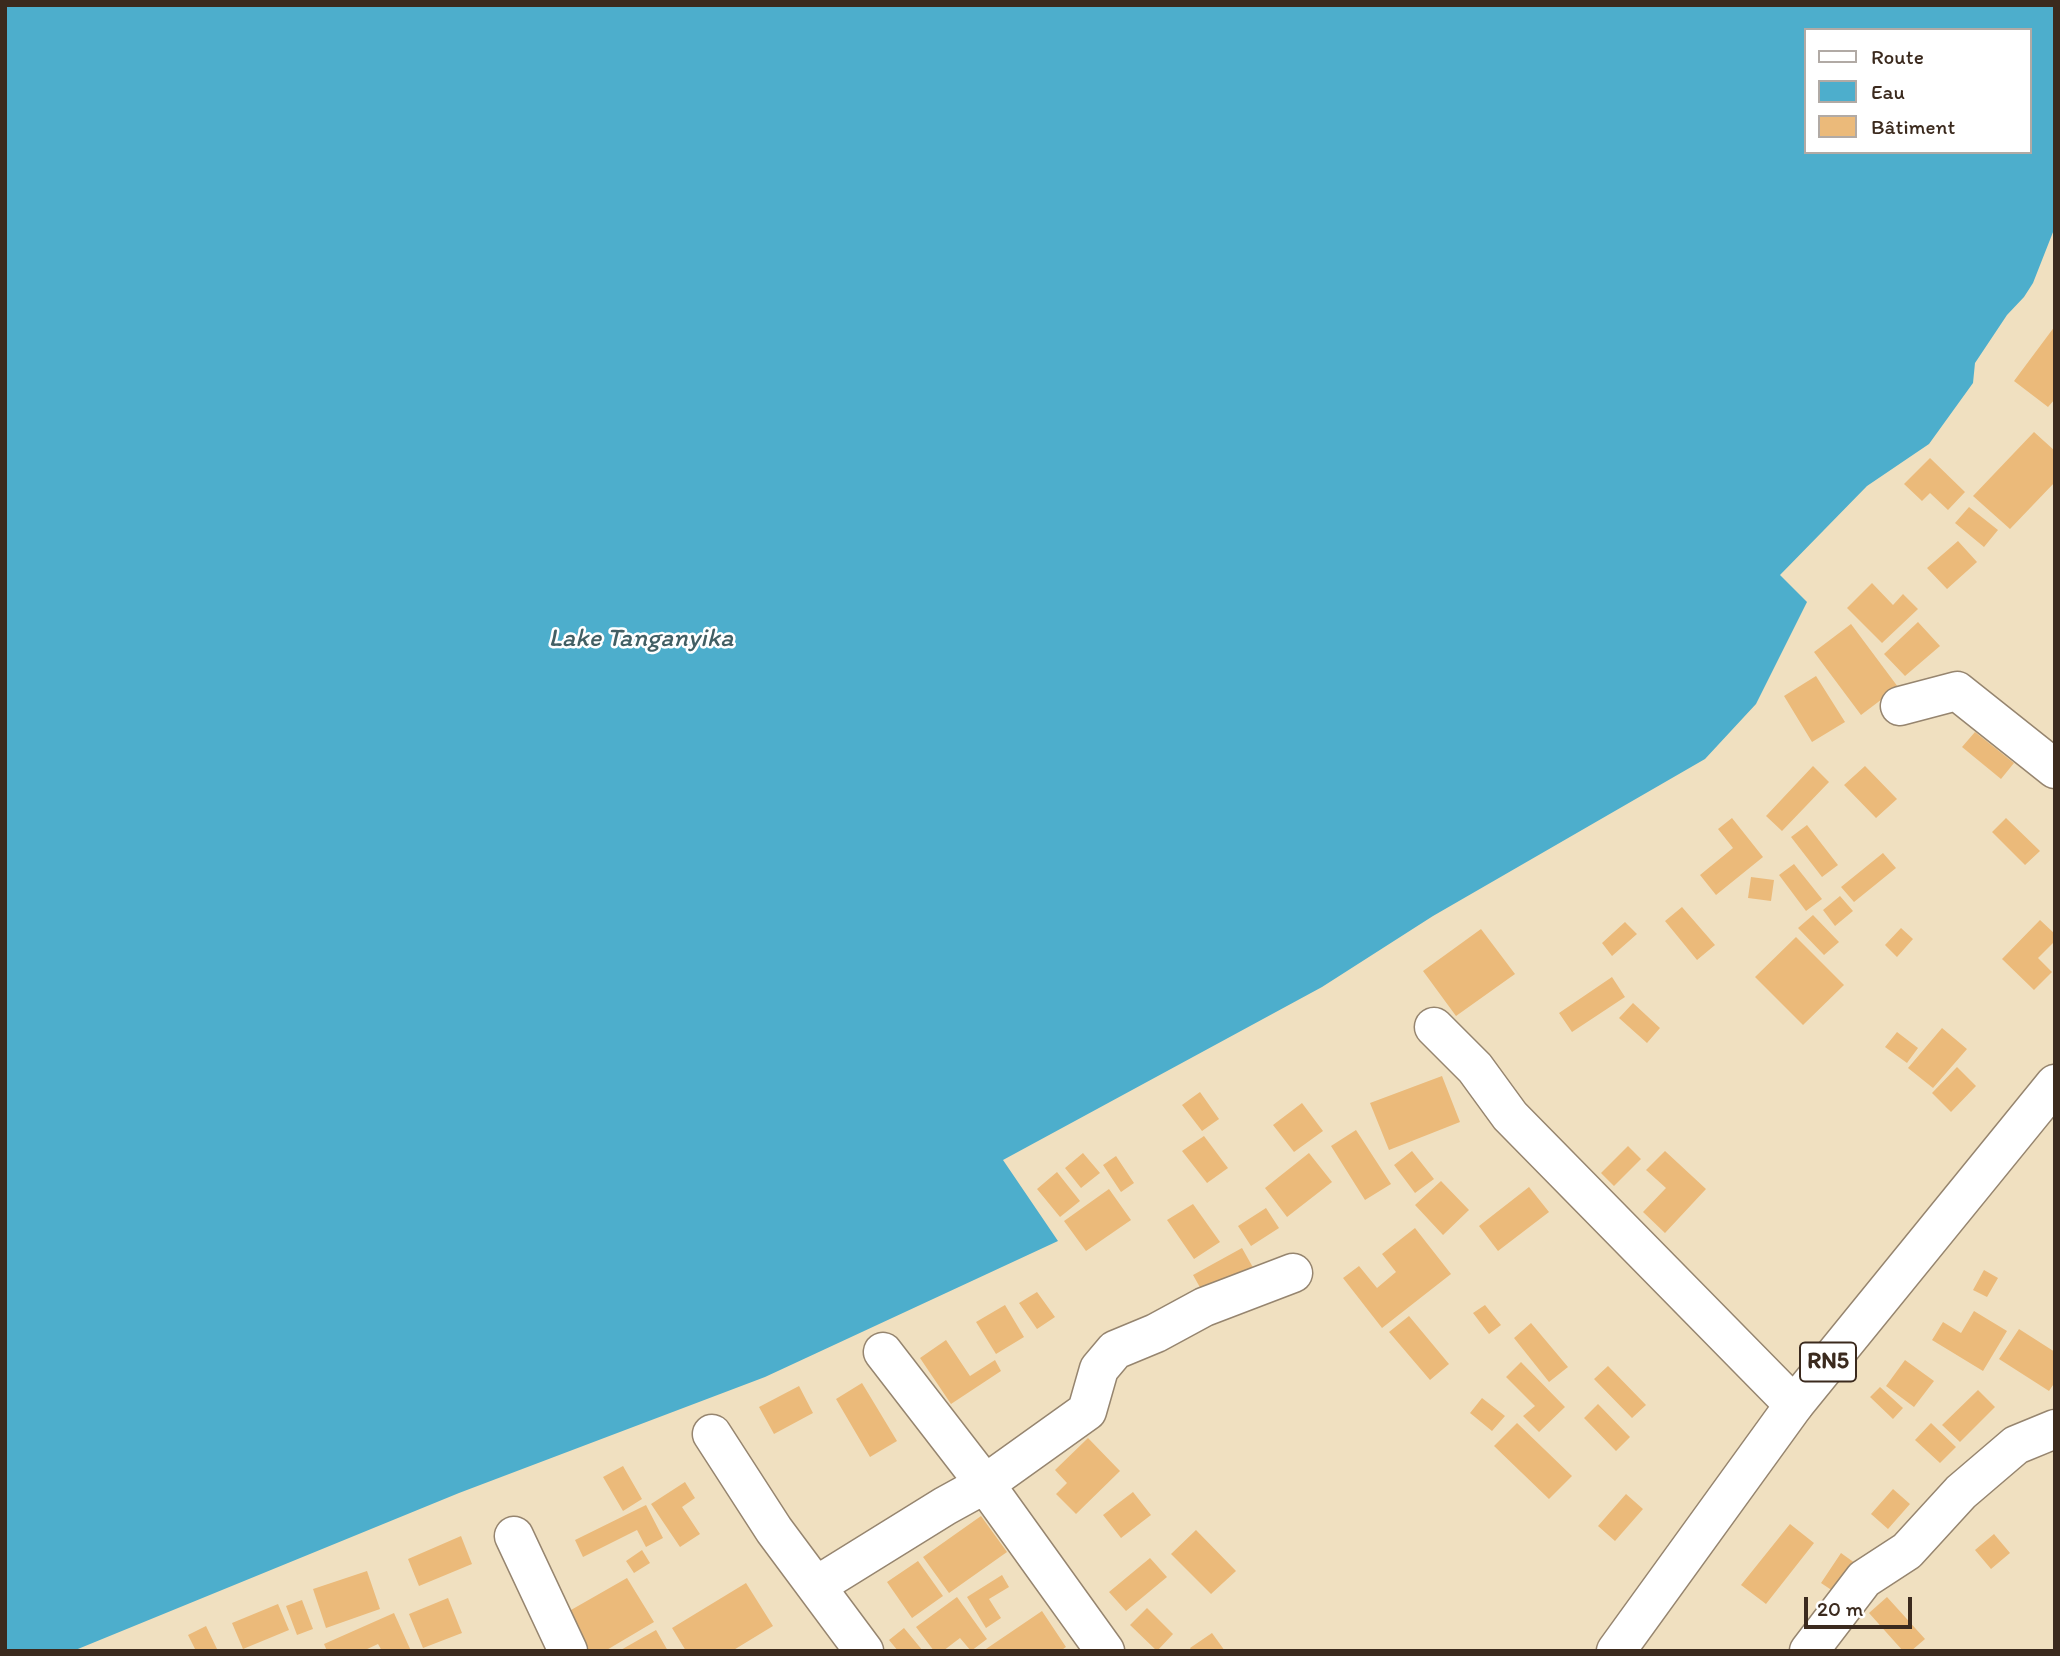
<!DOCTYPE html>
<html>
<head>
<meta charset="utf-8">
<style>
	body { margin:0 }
	#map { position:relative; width:2060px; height:1656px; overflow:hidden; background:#f0e0c0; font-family:Itim,sans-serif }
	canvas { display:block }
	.frame { position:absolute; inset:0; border:7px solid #3b2a1e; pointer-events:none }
	.legend { position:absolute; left:1804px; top:28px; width:228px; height:126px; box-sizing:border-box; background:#fff; border:2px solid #b1aaa5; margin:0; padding:9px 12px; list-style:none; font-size:21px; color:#3b2a1e }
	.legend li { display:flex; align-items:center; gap:14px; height:35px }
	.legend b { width:35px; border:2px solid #b1aaa5 }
	.scale { position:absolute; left:1804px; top:1597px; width:108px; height:32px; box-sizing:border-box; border:4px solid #3b2a1e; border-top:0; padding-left:9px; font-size:21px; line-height:24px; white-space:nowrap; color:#3b2a1e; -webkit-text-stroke:5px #fff; paint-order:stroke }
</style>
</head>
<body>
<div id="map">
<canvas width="2060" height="1656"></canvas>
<div class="frame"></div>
<ul class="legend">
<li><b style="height:9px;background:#fff"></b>Route</li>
<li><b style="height:19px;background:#4daecc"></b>Eau</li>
<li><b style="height:19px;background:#ebba7a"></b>Bâtiment</li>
</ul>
<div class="scale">20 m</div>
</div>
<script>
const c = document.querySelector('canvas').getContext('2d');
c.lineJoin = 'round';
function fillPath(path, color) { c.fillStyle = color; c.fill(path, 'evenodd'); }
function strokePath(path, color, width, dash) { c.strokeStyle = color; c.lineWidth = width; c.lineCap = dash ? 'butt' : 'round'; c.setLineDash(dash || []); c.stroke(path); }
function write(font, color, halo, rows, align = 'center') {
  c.font = font + ' Itim,sans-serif'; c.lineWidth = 5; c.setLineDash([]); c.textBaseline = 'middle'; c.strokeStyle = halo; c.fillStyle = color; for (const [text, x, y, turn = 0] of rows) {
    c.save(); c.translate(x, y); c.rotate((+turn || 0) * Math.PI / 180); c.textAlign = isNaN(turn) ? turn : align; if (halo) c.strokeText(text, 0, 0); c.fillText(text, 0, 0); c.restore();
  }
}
fillPath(new Path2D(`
	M5 5H2055V227L2033 283 2024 297 2007 315 1975 363 1973 383 1929 444 1867 486 1780 575 1807 602 1756 704 1705 759 1433 916 1322 987 1003 1160 1058 1241 765 1377 459 1493 73 1651H5ZM1806 30H2030V152H1806Z`), '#4daecc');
fillPath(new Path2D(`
	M2055 326V399L2048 407 2014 381Z
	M2034 432 2055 451V482L2010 529 1973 496Z
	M1930 458 1965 492 1948 510 1930 493 1922 501 1904 484Z
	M1969 507 1998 530 1984 547 1955 523Z
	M1958 541 1977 562 1947 589 1927 568Z
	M1872 583 1893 605 1903 594 1918 609 1882 643 1847 608Z
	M1918 622 1940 646 1905 676 1884 654Z
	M1851 624 1898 687 1861 715 1814 652Z
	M1816 676 1845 722 1812 742 1784 696Z
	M1975 732 2014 763 2001 779 1962 747Z
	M1813 766 1829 782 1782 831 1766 816Z
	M1865 766 1897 799 1876 818 1844 785Z
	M1732 818 1763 857 1716 895 1700 875 1733 848 1718 829Z
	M2006 818 2040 851 2025 865 1992 832Z
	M1807 825 1838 865 1822 877 1791 837Z
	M1883 853 1896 868 1854 902 1841 887Z
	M1794 864 1822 899 1806 911 1779 875Z
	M1751 877 1774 880 1771 901 1748 898Z
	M1840 896 1853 911 1835 926 1823 910Z
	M1682 907 1715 945 1697 960 1665 921Z
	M1813 915 1839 942 1824 955 1798 928Z
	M2040 920 2055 934V941L2038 958 2052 972 2034 990 2002 959Z
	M1625 922 1637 934 1612 956 1602 943Z
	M1901 928 1913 939 1897 957 1885 945Z
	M1481 929 1515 974 1456 1016 1423 971Z
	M1796 937 1844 985 1803 1025 1755 977Z
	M1612 977 1625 997 1572 1032 1559 1013Z
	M1633 1003 1660 1028 1647 1043 1619 1018Z
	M1942 1028 1967 1049 1933 1088 1908 1068Z
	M1897 1032 1918 1048 1907 1063 1885 1047Z
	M1957 1067 1976 1086 1951 1112 1932 1093Z
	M1442 1076 1460 1122 1389 1150 1370 1103Z
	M1200 1092 1219 1119 1202 1131 1182 1105Z
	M1302 1103 1323 1131 1294 1152 1273 1125Z
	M1356 1130 1391 1184 1365 1200 1331 1146Z
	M1204 1136 1228 1168 1207 1183 1182 1151Z
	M1628 1146 1641 1159 1614 1186 1601 1173Z
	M1412 1151 1434 1179 1415 1193 1394 1165Z
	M1665 1151 1706 1189 1665 1233 1643 1212 1666 1188 1646 1170Z
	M1083 1153 1100 1173 1081 1188 1065 1168Z
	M1309 1153 1332 1182 1287 1217 1265 1188Z
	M1116 1156 1134 1183 1121 1192 1103 1165Z
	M1057 1172 1080 1201 1060 1217 1037 1189Z
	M1441 1181 1469 1210 1443 1235 1415 1205Z
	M1529 1187 1549 1212 1498 1251 1479 1226Z
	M1109 1189 1131 1220 1086 1251 1064 1221Z
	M1193 1204 1220 1242 1194 1259 1167 1220Z
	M1266 1208 1279 1228 1251 1246 1238 1226Z
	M1415 1228 1451 1274 1382 1328 1343 1278 1359 1266 1377 1288 1396 1272 1382 1254Z
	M1242 1248 1255 1271 1206 1298 1193 1275Z
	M1984 1270 1998 1278 1987 1297 1973 1290Z
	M1037 1292 1055 1317 1037 1329 1019 1303Z
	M1005 1305 1024 1337 996 1354 976 1322Z
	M1485 1305 1501 1325 1489 1334 1473 1313Z
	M1974 1311 2007 1331 1983 1371 1932 1340 1943 1322 1961 1333Z
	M1409 1316 1449 1364 1430 1380 1389 1332Z
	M1531 1323 1568 1367 1549 1382 1514 1338Z
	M2019 1329 2055 1352V1382L2049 1391 1999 1359Z
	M946 1340 970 1376 995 1360 1001 1371 951 1404 920 1358Z
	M1905 1360 1934 1381 1914 1407 1886 1386Z
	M1521 1362 1565 1407 1539 1432 1523 1416 1535 1406 1506 1377Z
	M1608 1366 1646 1405 1632 1418 1594 1379Z
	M862 1383 897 1441 870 1457 836 1399Z
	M799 1386 813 1413 774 1434 759 1407Z
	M1880 1387 1903 1408 1893 1419 1870 1397Z
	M1978 1390 1995 1407 1960 1442 1942 1425Z
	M1482 1398 1505 1416 1492 1431 1470 1413Z
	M1598 1404 1630 1437 1616 1451 1584 1418Z
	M1517 1423 1572 1476 1549 1499 1494 1446Z
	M1931 1423 1956 1447 1940 1463 1915 1440Z
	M1088 1438 1120 1471 1076 1514 1056 1494 1067 1483 1055 1470Z
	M623 1466 642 1499 623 1511 603 1477Z
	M685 1482 695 1498 682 1507 700 1534 680 1547 651 1504Z
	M1893 1489 1910 1504 1888 1529 1871 1514Z
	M1133 1492 1151 1515 1121 1538 1103 1515Z
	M1626 1494 1643 1509 1615 1541 1598 1526Z
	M646 1505 663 1538 646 1547 637 1530 583 1557 575 1540Z
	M981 1516 1007 1552 949 1593 923 1557Z
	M1790 1524 1814 1543 1766 1604 1741 1585Z
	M1196 1530 1236 1571 1211 1594 1171 1554Z
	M1994 1534 2010 1553 1991 1569 1975 1550Z
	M461 1536 472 1564 419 1586 408 1559Z
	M642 1550 650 1563 634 1573 626 1561Z
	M1841 1553 1859 1566 1839 1595 1821 1583Z
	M1150 1558 1167 1577 1126 1611 1109 1592Z
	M918 1561 943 1596 912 1618 887 1582Z
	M367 1571 380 1609 326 1628 313 1589Z
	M1002 1575 1009 1587 989 1599 1001 1618 986 1628 967 1597Z
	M627 1578 654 1622 605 1651H586L564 1614Z
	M746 1583 773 1626 732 1651H686L672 1628Z
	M957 1597 987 1639 971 1651 960 1638 943 1651H934L916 1627Z
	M1887 1597 1925 1639 1911 1651H1903L1869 1613Z
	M448 1598 462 1633 423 1648 409 1614Z
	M302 1600 313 1629 297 1635 286 1606Z
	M278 1604 289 1630 243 1649 232 1623Z
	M1147 1608 1173 1634 1157 1651 1130 1625Z
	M1042 1611 1066 1647 1060 1651H983Z
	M394 1613 411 1651H382L378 1644 363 1651H327L324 1644Z
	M206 1626 218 1651H196L188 1635Z
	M904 1628 923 1651H898L889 1640Z
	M656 1630 668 1651H619Z
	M1212 1633 1225 1651H1192L1190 1648Z`), '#ebba7a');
const minor = new Path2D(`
	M1900 706 1957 691 2055 769
	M1434 1027 1475 1068 1510 1116 1794 1405
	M883 1352 985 1484 1105 1651
	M712 1434 774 1530 864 1651
	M514 1536 568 1651
	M816 1586 945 1506 985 1484 1087 1411 1099 1369 1115 1350 1156 1333 1204 1307 1293 1273
	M1809 1651 1864 1579 1907 1551 1961 1492 2016 1445 2055 1429`);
const trunk = new Path2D(`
	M1616 1651 1794 1405 2055 1084`);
strokePath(minor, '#96856f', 41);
strokePath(trunk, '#96856f', 41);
strokePath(minor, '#fff', 38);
strokePath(trunk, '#fff', 38);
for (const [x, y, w] of [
	[1828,1362,56]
]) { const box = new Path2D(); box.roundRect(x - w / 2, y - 19.5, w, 39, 5); c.fillStyle = '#fff'; c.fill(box); strokePath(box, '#3b2a1e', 2); }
write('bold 23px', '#3b2a1e', null, [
	["RN5",1828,1362]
]);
write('italic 26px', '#425f64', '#fff', [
	["Lake Tanganyika",641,639]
]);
</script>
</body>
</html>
